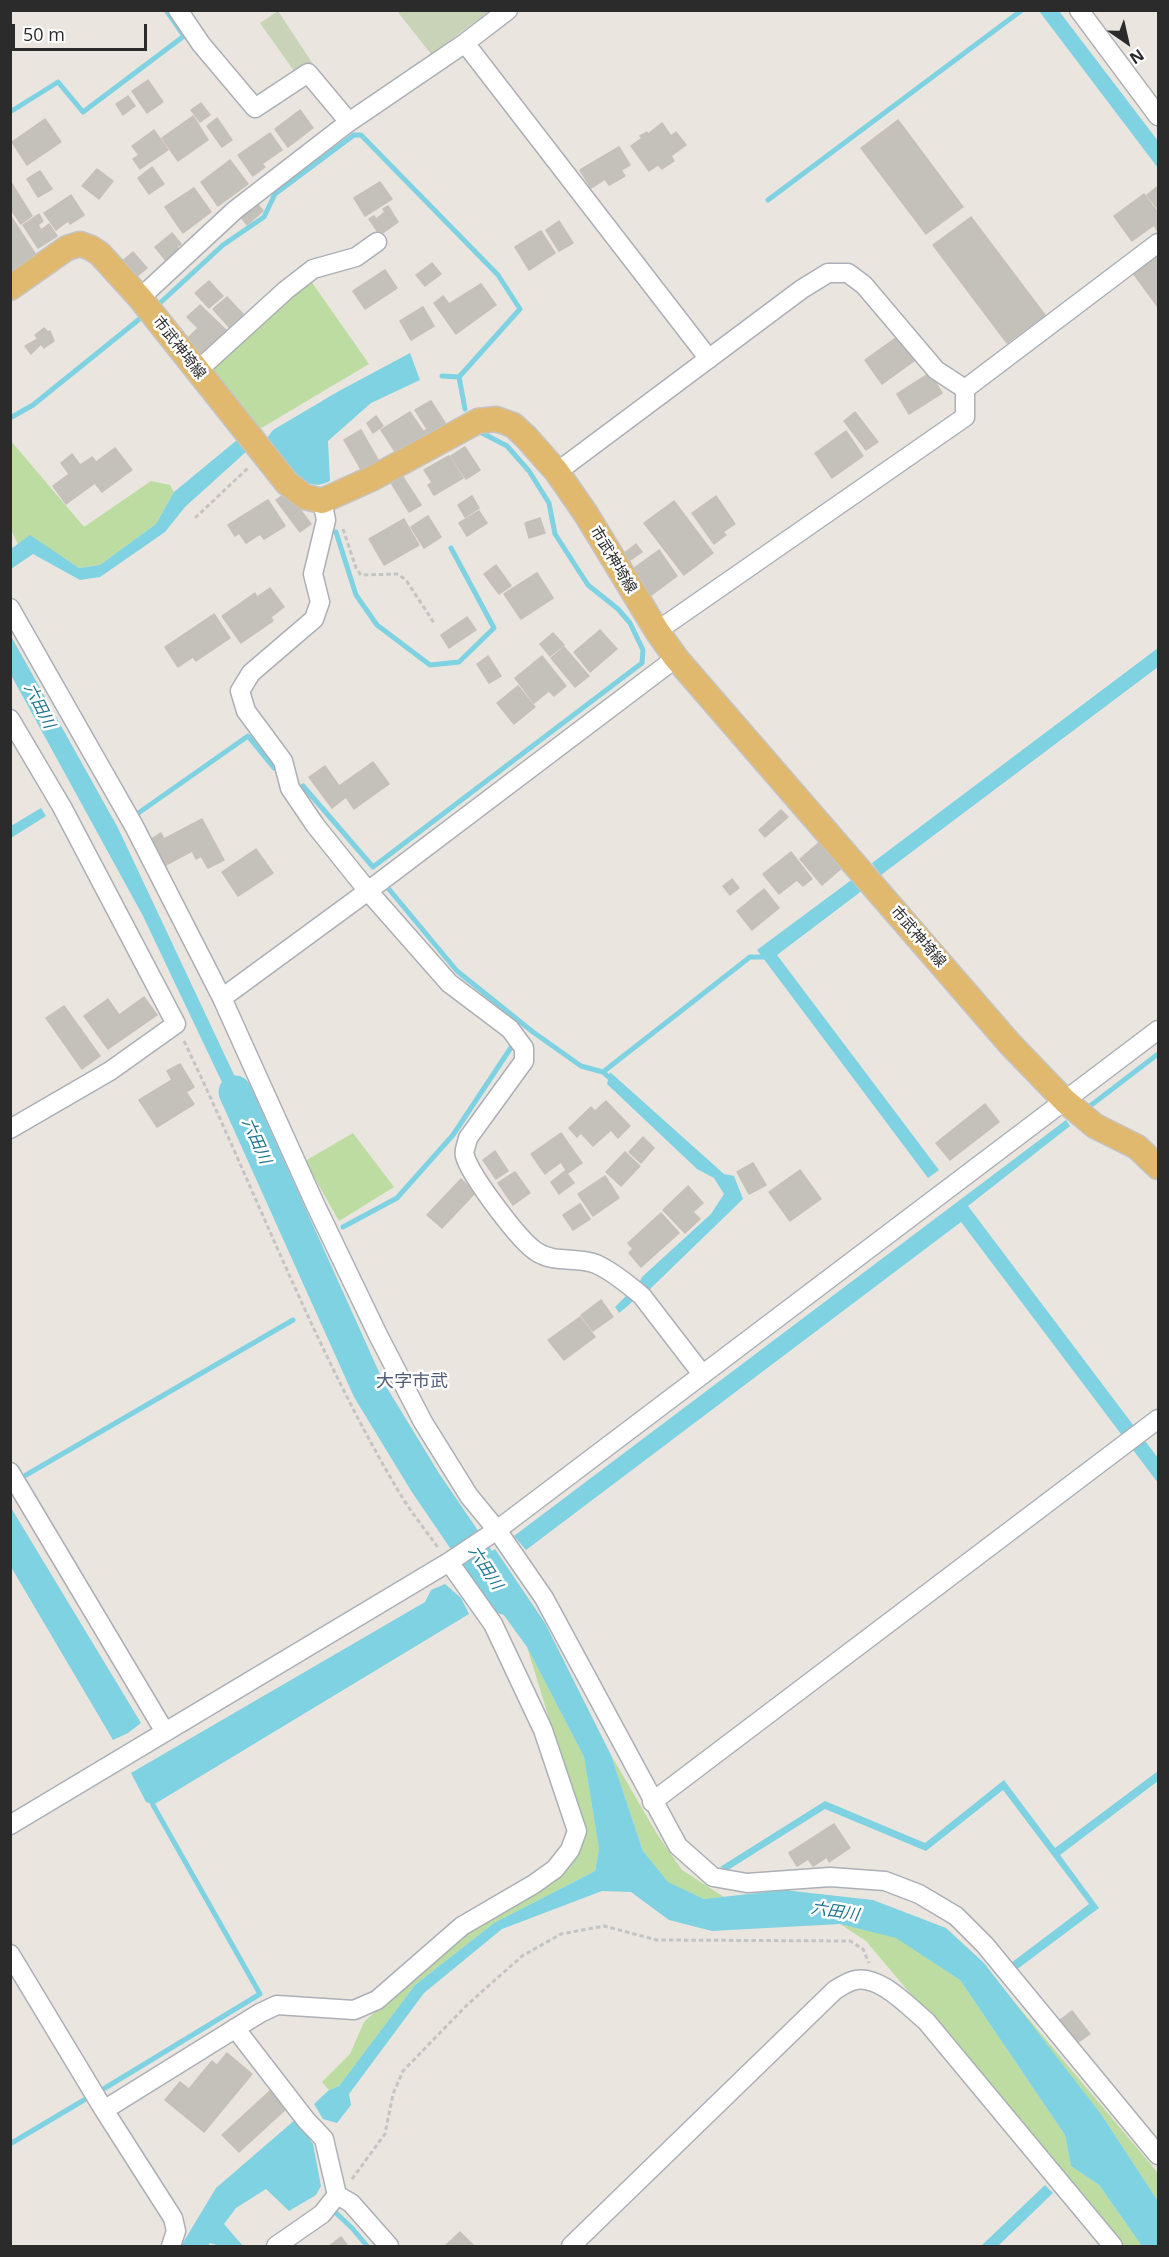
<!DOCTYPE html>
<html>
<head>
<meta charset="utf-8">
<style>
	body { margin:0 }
	#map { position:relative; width:1169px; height:2257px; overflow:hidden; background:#ebe5df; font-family:"Open Sans",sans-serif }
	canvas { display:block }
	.frame { position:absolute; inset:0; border:12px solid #2b2b2b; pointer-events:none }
	.north { position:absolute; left:1097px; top:12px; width:60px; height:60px; -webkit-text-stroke:4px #fff; paint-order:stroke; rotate:146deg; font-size:16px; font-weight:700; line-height:24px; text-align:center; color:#2b2b2b }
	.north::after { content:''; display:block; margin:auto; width:21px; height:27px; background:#2b2b2b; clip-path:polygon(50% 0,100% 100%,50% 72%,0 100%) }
	.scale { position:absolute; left:12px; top:24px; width:135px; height:27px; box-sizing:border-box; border:3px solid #2b2b2b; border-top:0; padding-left:8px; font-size:18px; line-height:21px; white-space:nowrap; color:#2b2b2b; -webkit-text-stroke:4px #fff; paint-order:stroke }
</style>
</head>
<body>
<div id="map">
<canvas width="1169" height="2257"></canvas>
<div class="frame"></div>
<div class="north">N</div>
<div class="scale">50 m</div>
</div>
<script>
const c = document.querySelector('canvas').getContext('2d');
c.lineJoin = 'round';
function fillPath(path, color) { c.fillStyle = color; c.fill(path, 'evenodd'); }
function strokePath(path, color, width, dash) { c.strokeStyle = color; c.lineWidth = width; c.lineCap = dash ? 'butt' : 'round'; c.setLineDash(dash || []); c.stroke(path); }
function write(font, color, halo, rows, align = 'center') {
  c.font = font + ' "Open Sans","Noto Sans JP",sans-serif'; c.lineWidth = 5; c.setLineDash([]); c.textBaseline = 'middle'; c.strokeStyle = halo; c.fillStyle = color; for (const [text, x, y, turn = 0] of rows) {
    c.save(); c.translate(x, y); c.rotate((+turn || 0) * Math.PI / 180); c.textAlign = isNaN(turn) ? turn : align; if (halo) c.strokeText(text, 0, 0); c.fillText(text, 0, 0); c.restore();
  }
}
fillPath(new Path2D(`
	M311 281 369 364 258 430 209 367Z
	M11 441 84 527 151 481 170 485 174 492 156 524 100 565 79 568 30 536 18 544 11 530Z
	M353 1133 394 1187 339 1221 305 1161Z
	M527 1647 584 1757 599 1849 595 1871 494 1923 415 1985 339 2086 329 2090 322 2082 350 2054 364 2022 462 1933 562 1873 586 1838Z
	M611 1755 657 1834 682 1870 724 1897 704 1899 668 1883 643 1851Z
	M840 1924 896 1937 960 1980 1065 2135 1071 2166 1099 2185 1142 2246H1123L866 1941Z
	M996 1980 1158 2173V2201L1101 2114Z`), '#bcdca2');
fillPath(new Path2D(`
	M278 11 313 64 294 71 260 23Z
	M397 11H490L431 54Z`), '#c8d3b8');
fillPath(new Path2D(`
	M1039 11H1059L1158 141V168Z
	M410 353 420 380 371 403 328 441 330 481C323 484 318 486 311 484 298 481 275 450 267 438L273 430 339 391Z
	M237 440 247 451 185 507 165 532 100 577 80 580 33 554 11 569V549L30 535 79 568 100 565 156 524 174 492Z
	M11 636 118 828 259 1128 249 1139 143 916 11 675Z
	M1158 648V667L881 875 872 863Z
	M41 808 46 816 11 838V826Z
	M854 878 863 890 777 955 939 1170 928 1178 757 950Z
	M610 1072 724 1174 734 1176 743 1199 650 1289C641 1292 629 1306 619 1313L615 1307 639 1283 642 1277 711 1214 724 1194 714 1178 697 1169 607 1084Z
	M1066 1120 1070 1126 968 1206 1158 1458V1483L961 1222 526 1550 514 1536Z
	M10 1506 141 1723 128 1733 113 1740 11 1567Z
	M495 1549 545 1623 611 1755 643 1851 668 1882 704 1899 784 1890 873 1900 946 1928 984 1963 1101 2114 1158 2201V2246H1142L1099 2185 1071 2166 1065 2135 960 1980 896 1938 840 1924 712 1931 669 1920 631 1892 602 1891 502 1929 424 1993 349 2094 351 2105 337 2123 323 2119 314 2104 329 2090 339 2086 415 1985 494 1923 595 1871 599 1849 584 1757 527 1647 469 1567Z
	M445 1584 461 1598 469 1614 153 1805 146 1802 131 1773 425 1602 431 1590Z
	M1158 1771V1781L1060 1855 1099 1908 1016 1970 1011 1963 1089 1904 1003 1790 926 1851 825 1809 728 1870 720 1867 825 1801 925 1843 1004 1780 1055 1848Z
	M296 2119 313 2144 321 2186 316 2195 289 2211 266 2189 236 2208 224 2224 243 2246H220L210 2243 208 2246H181L216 2188Z
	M1045 2185 1053 2193 998 2246H981Z`), '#7ed2e1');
strokePath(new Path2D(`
	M10 112 58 82 83 112 184 36 166 10
	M768 200 1022 10
	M160 303 223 245 264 217 275 194 354 135H361L498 275 520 309 459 377 465 409
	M442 376 459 377
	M10 418 33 405 142 317
	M336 532 356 595 377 625 430 665 459 662 494 628 451 548
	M303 786 373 867 642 663 643 650 630 623 618 609 588 585 555 534 549 503 529 471 507 446 482 433
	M137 814 248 736 274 768
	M388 888 457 971 533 1032 581 1066 603 1072 613 1081
	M603 1072 750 957H766
	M1090 1106 1158 1054
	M343 1227 397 1198 453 1135 512 1046
	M26 1475 293 1320
	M105 2088 260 1994 153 1805
	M10 2144 84 2100
	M336 2213 352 2228 367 2246`), '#7ed2e1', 5);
strokePath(new Path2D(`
	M235 1092 369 1390 425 1482 504 1598`), '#7ed2e1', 33);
const building = new Path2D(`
	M148 80 163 102 147 113 132 91Z
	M128 96 135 106 123 115 116 104Z
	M201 103 210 115 200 122 191 110Z
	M300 110 313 128 288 147 275 129Z
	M193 116 208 140 178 161 162 138Z
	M217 118 232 140 222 147 207 126Z
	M45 119 61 142 27 165 12 142Z
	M898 120 963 207 926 234 861 148Z
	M662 123 671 136 676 132 686 145 671 156 674 161 662 169 658 165 649 171 631 146 642 138 640 136 647 132 648 134Z
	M154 130 168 150 140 169 133 159 139 155 132 146Z
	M270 133 282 150 262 164 265 167 253 176 238 155Z
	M619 147 630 165 621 170 625 176 609 185 605 179 591 188 580 170Z
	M230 160 248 184 218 206 201 182Z
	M152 167 164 184 149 194 138 178Z
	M97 169 113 181 99 199 82 186Z
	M40 171 52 189 38 197 27 179Z
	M380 182 392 199 365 216 354 198Z
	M12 184 32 216 21 224 10 208Z
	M1158 186V209L1147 195Z
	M194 188 211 212 183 233 165 207Z
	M1144 194 1158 213V228L1157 230 1154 225 1132 241 1114 216Z
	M71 195 84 215 70 224 68 221 56 230 44 213Z
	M257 203 263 211 247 225 241 217Z
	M388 206 398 222 380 235 369 219 374 216 376 219 385 212 383 209Z
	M39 214 43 221 38 225 41 230 49 224 57 236 38 248 23 225Z
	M10 215 36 255 10 272Z
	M971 217 1045 315 1007 343 933 245Z
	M559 221 573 243 559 251 546 230Z
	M541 231 555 253 529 270 515 247Z
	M172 233 181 244 177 247 180 252 167 262 155 247Z
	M133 252 147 268 135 278 121 262Z
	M1158 254V307L1133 273Z
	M432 263 441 274 425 286 416 275Z
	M385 270 397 288 365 309 353 291Z
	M209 281 223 296 209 308 195 293Z
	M481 284 496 305 456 334 434 303 443 296 449 304Z
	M227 297 243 314 229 327 213 309Z
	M200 305 227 331 202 356 186 340 198 328 187 317Z
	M423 307 434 326 411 340 400 321Z
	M44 328 48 332 50 331 54 341 44 348 41 344 31 354 25 346 38 339 35 335Z
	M897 337 914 361 882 384 865 360Z
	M930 373 942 393 909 414 897 394Z
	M431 401 447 426 428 438 424 431 427 429 415 410Z
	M410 412 425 434 396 453 381 430Z
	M855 412 878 442 866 450 844 421Z
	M376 416 383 426 373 433 367 423Z
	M361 430 380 463 363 473 344 440Z
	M846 431 863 456 832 478 815 453Z
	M465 447 480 470 466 479 451 456Z
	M115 448 132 470 102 492 95 483 66 504 53 486 69 474 61 463 72 454 80 465 92 457 96 462Z
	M449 456 463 478 434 495 428 485 432 482 424 470Z
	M401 474 421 505 409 512 390 481Z
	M287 492 311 524 300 532 276 500Z
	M472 496 479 508 465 517 458 505Z
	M716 496 735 524 723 532 726 535 714 544 692 513Z
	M268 500 285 526 264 539 260 534 246 543 239 533 235 536 228 525Z
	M674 501 713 553 684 575 644 523Z
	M479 511 487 523 467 536 459 523Z
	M428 516 441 537 424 548 411 527Z
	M540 518 545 533 529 538 525 523Z
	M404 519 419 545 384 565 369 539Z
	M636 544 642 552 629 561 623 554Z
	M659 550 677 576 649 597 630 571Z
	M496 565 511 586 499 594 484 574Z
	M537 573 553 598 521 619 504 594Z
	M270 588 284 607 271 617 273 621 241 643 222 616 255 593 257 597Z
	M214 614 230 638 196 661 193 657 178 667 165 647Z
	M467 617 476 630 449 648 441 635Z
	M600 630 617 649 590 672 574 652Z
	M553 633 564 645 550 656 540 644Z
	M564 647 589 676 575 687 551 658Z
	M488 656 501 676 489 683 477 664Z
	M542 656 566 686 554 696 549 691 534 703 515 678Z
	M518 686 535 707 514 724 497 703Z
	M373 762 389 784 354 809 346 797 332 808 309 777 325 766 339 786Z
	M781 810 788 817 765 837 759 830Z
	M202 819 224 860 208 868 201 856 196 859 192 851 164 866 150 840 161 833 164 839Z
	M822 840 844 866 822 885 800 859Z
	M256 849 273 873 238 896 222 872Z
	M791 852 812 879 803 886 797 880 779 894 763 874Z
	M732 879 739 888 730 895 723 886Z
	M764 889 779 908 752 930 737 911Z
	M144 997 157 1015 108 1049 84 1016 108 999 119 1015Z
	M64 1006 100 1056 82 1069 46 1018Z
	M180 1064 194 1087 186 1092 194 1104 157 1127 139 1100 172 1080 167 1071Z
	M606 1101 630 1126 618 1138 611 1130 593 1146 581 1133 577 1137 569 1128 591 1107 595 1111Z
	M985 1104 999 1122 950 1160 936 1143Z
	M561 1133 582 1163 568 1173 561 1162 545 1174 531 1154Z
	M643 1137 654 1148 641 1163 629 1152Z
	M495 1151 508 1171 496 1179 483 1160Z
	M625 1152 640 1166 621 1186 606 1172Z
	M753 1163 766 1185 749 1194 737 1172Z
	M800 1170 821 1199 790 1221 769 1192Z
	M565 1171 574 1183 559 1194 551 1182Z
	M515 1172 530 1193 513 1205 498 1183Z
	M605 1176 619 1198 593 1216 578 1194Z
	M461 1179 475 1193 442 1228 427 1215Z
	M688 1186 703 1203 693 1212 700 1219 685 1233 663 1210Z
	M580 1204 590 1219 573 1230 563 1215Z
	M661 1213 679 1233 641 1267 629 1253 633 1249 628 1243Z
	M601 1300 613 1317 593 1331 581 1315Z
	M580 1317 595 1337 564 1360 548 1340Z
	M834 1824 850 1848 829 1862 827 1857 813 1866 808 1859 797 1866 789 1853Z
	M1072 2011 1090 2034 1077 2043 1060 2020Z
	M227 2053 252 2074 204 2132 165 2100 180 2082 189 2089 212 2061 217 2065Z
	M271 2090 287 2108 239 2152 222 2135Z
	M460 2232 474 2246H445Z
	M341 2237 348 2246H329Z`);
fillPath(building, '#c4c0ba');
strokePath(building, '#c7c0b9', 1.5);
const minor = new Path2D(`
	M178 10 201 44 255 108 308 73 349 122
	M1079 10 1158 116
	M465 43 709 359
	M140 298 235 210 349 122 465 43 508 10
	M197 371 286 290 313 269 356 257 377 242
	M965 389 1158 243
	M557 472 802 289 828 273H848L864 285 936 370 965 389
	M322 501 326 520 313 574 320 602 314 619 251 673 240 691 246 711 283 761 290 788 315 825 368 891 449 983 510 1029 524 1048V1061L468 1138C467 1144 463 1151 465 1156 470 1175 520 1242 537 1252 555 1264 578 1256 596 1264 612 1271 629 1285 642 1296L702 1374
	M10 608 134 826 222 998 368 891 676 658
	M657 631 965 417V389
	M10 719 62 807 176 1024 110 1071 10 1129
	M222 998 315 1204 378 1335 423 1422 469 1496 497 1530 544 1598 678 1846 713 1877 747 1883 830 1877 885 1881 919 1894 956 1916 985 1945 1158 2155
	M10 1472 165 1732
	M652 1802 1158 1419
	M10 1825 449 1562 497 1530 1158 1030
	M10 1954 104 2110 173 2218 176 2231 171 2246
	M235 2028 306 2120 324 2139 337 2195 351 2203 389 2246
	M104 2110 260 2013 277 2005 354 2010 377 2000 462 1926 534 1884 555 1869 570 1850 577 1831 543 1730 493 1624 449 1562
	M276 2246 322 2214 337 2195
	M571 2246 835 1990C840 1987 846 1983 852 1981 877 1972 908 2006 926 2021L1113 2246`);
const major = new Path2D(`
	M10 288 67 248 80 244 91 248 100 254 140 298 287 483 305 497 322 501 373 478 478 421 496 419 513 425 526 437 557 472 586 514 657 631 676 658 1010 1044 1065 1101 1095 1126 1137 1147 1158 1167`);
strokePath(minor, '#abafb6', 21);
strokePath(major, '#c4c4c4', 27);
strokePath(new Path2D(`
	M195 518 248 468
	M343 529 356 568 361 575 397 574 406 580 434 623
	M184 1041C257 1193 315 1352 402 1497 413 1515 427 1532 439 1549
	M352 2179 385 2134 393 2094 403 2071 466 2006 522 1956 561 1934 604 1926 657 1940 850 1941 863 1949 869 1963`), '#c4c4c4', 3, [4.5, 3]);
strokePath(minor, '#fff', 18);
strokePath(major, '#e1b96e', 24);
write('15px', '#2b2b2b', '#fff', [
	["市武神埼線",179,348,52],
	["市武神埼線",613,560,59],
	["市武神埼線",918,937,49]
]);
write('italic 16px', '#1d748e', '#fff', [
	["六田川",39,706,63],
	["六田川",256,1141,66],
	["六田川",485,1568,57],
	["六田川",835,1912,9]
]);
write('18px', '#505c77', '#fff', [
	["大字市武",412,1382]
]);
</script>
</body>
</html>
